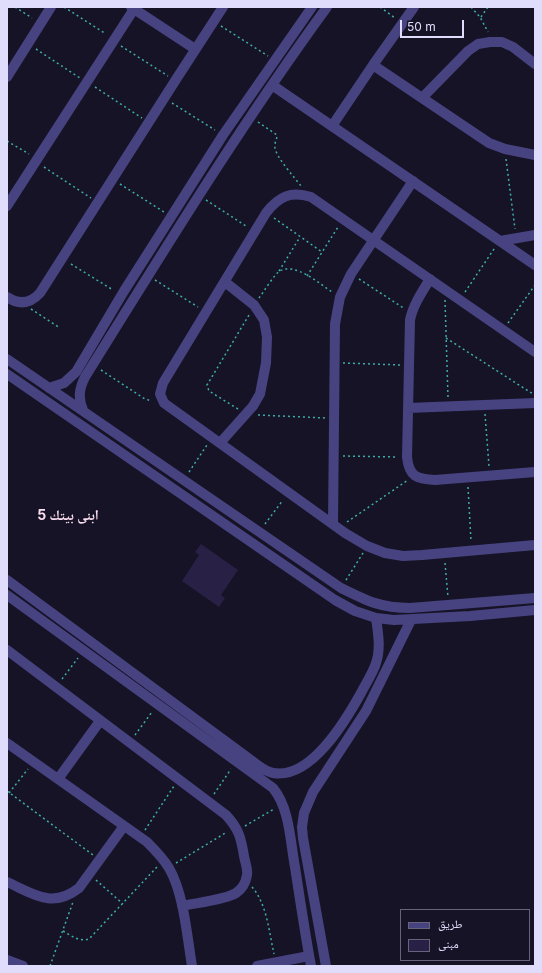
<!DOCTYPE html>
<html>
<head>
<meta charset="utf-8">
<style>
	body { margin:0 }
	#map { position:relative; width:542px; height:973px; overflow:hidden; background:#161326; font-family:Inter,"Noto Naskh Arabic",sans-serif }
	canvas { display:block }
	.frame { position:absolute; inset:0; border:8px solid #e0dcfb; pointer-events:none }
	.legend { position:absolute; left:400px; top:909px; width:130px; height:52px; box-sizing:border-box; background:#161326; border:1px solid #67637b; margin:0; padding:5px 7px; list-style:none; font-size:12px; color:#e0dcfb }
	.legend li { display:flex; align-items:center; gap:8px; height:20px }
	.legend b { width:20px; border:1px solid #67637b }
	.scale { position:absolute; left:400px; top:20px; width:64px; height:18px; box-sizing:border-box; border:2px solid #e0dcfb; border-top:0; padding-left:5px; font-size:12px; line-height:14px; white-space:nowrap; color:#e0dcfb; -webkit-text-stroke:3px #161326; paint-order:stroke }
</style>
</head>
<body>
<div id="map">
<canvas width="542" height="973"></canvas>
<div class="frame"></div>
<ul class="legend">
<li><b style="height:5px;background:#474380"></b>طريق</li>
<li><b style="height:11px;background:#292145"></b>مبنى</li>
</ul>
<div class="scale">50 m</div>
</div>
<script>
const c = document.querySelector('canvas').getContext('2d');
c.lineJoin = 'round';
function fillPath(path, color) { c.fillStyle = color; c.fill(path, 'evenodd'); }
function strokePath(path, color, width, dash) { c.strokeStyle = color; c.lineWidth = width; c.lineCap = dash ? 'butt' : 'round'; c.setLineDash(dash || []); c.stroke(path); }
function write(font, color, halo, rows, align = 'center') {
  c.font = font + ' Inter,"Noto Naskh Arabic",sans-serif'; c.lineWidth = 3; c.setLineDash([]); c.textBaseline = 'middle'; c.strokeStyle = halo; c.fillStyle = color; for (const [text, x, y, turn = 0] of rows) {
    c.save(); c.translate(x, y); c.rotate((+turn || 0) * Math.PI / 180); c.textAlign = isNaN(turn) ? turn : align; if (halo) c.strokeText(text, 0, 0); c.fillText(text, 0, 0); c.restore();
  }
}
fillPath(new Path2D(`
	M201 544 238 570 221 595 225 598 219 607 182 581 199 555 195 552Z`), '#292145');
strokePath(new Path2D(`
	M15 7 32 18
	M64 7 106 34
	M380 7 395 18
	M471 7 480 17 488 32
	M481 17 488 7
	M221 26 268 56
	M121 46 168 76
	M36 49 80 78
	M95 87 142 118
	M172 103 215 130
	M258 122 277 135C277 140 274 143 275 148 276 157 295 178 301 186
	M7 141 29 154
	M506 159 515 229
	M44 167 91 198
	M120 184 164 212
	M206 200 246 226
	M274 218 322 252
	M71 264 113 290
	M279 271 300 237
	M307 276 338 227
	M359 279 405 309
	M155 280 198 307
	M465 292 494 249
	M259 298C263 293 275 273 280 271 295 262 320 284 332 292
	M445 300 448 397
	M31 309 60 328
	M508 323 535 285
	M446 338 533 394
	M343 363 401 365
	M101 370 145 399 152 401
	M238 409 209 391 207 385 249 315
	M485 414 489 466
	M258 415 326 418
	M343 456 397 457
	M189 472 207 445
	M468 487 471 541
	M347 522 408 480
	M265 524 283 500
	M445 563 448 597
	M346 580 363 553
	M62 679 78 658
	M135 735 152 712
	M7 791 93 855
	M9 793 28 769
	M214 794 231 769
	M245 826 274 809
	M145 830 174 786
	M176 863 227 832
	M96 880 123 904
	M252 887C267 904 269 932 274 954
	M63 931C72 936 79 942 89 939L157 867
	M50 966 73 902`), '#3eada9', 1.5, [2, 3]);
strokePath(new Path2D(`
	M131 7 195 49
	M373 65 489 143 505 149 535 155
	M7 77 51 7
	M272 85 535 265
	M422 98 468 51 478 44 490 42H502L513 47 535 64
	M332 126 373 65 414 7
	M7 206 134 9
	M500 241 535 235
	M430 279C422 292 413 305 410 320L407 457C409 477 417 479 435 480L535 472
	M7 297C19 305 30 304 40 293L175 81 223 7
	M535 352 311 197C291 191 279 196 266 213L163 383 160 394 164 403 345 533 367 546 385 553 403 556 422 555 535 545
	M7 359 341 588C367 601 381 608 410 608L535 598
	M7 374 335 600 355 611 376 618 394 620 470 616 535 610
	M49 388 64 383 76 372 124 291 223 135 312 7
	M408 408 535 403
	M83 410C78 398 79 389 85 377 163 252 240 126 327 7
	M220 443 253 406 260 394 266 363 267 337 264 320 254 305 225 282
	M333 523 335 324 340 297 351 274 413 181
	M7 580 259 766C263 769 268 772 273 773 311 780 346 720 361 693 366 683 373 673 376 663 381 649 378 632 376 618
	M7 595 273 788C290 809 290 841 295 867 300 900 305 933 311 966
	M7 650 226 815C239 829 241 838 244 856 245 862 248 869 247 875 246 882 242 889 236 893 225 900 195 903 182 906
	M7 743 147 842C155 850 163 858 169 868 184 894 187 936 192 966
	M58 779 100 721
	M7 882C34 894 52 909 79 888L124 826
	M7 960 23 966
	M257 966 309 956
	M326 966 303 838 302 827 304 813 313 792 366 711 411 620`), '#474380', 10);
write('bold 14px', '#fbdef0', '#161326', [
	["ابنى بيتك 5",68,516]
]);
</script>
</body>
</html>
